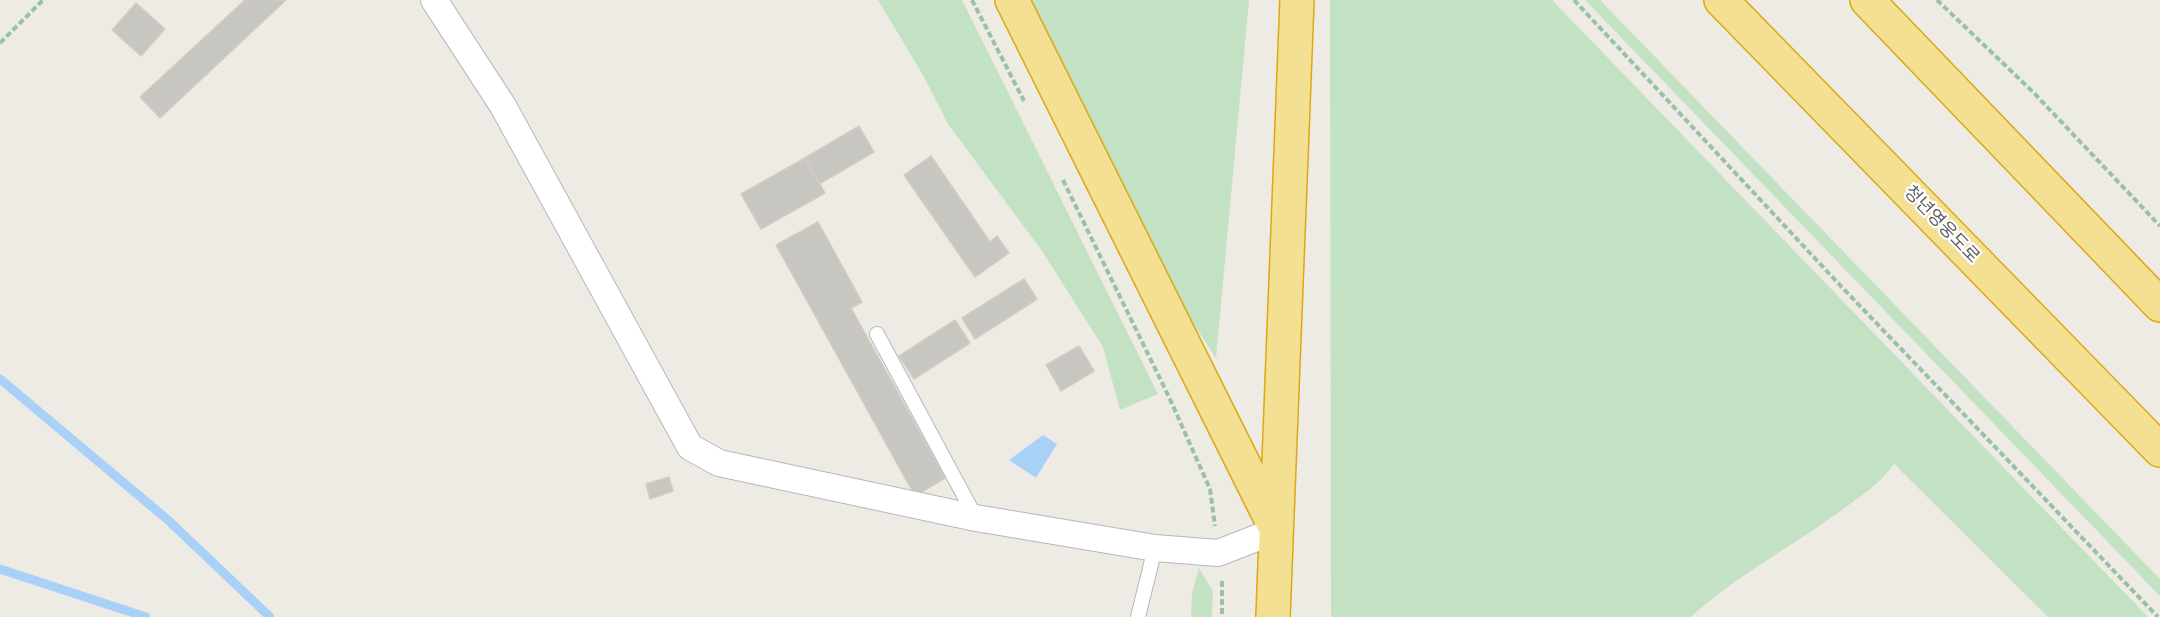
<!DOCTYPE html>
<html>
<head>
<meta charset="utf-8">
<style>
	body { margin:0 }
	canvas { display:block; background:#edebe3 }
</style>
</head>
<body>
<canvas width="2160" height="617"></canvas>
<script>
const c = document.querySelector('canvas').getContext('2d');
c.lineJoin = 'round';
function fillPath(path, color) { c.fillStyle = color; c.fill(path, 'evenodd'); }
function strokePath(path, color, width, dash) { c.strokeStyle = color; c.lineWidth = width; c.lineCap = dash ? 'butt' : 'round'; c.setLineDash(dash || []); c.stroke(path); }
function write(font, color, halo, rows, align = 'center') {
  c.font = font + ' "Sofia Sans Condensed","Noto Sans KR",sans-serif'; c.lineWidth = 4.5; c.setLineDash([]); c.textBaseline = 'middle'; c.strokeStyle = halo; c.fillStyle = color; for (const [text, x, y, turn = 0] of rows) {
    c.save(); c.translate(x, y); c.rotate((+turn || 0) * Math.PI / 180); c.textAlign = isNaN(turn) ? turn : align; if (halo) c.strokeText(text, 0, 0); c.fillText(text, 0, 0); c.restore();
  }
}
fillPath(new Path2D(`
	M878 0H962L1158 394 1120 410 1103 347 1042 251 948 124 923 75Z
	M1027 0H1249L1216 358 1166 282Z
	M1330 0H1552L2148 617H2048L1894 464C1881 482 1864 494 1846 507 1795 545 1738 574 1691 617H1331Z
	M1585 0H1600L2160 579V596Z
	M1199 568 1213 591 1212 617H1191L1192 593Z`), '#c2e2c3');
fillPath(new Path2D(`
	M1043 435 1057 444 1036 478 1009 460Z`), '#a9d1f7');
strokePath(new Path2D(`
	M0 379 168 520 270 617
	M0 569 146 617`), '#a9d1f7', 9);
const building = new Path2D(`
	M245 0H286L160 118 140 97Z
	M136 3 165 29 141 56 112 30Z
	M859 126 874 152 819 184 805 158Z
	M931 156 990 242 997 236 1009 253 975 277 904 175Z
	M805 158 825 193 761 229 741 194Z
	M818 222 862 302 851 308 945 478 915 496 776 245Z
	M1024 279 1037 299 975 339 962 318Z
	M955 320 970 343 914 379 899 356Z
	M1079 346 1094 371 1061 391 1046 365Z
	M669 477 673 491 650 499 646 484Z`);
fillPath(building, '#c8c6c0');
strokePath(building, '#d1cdc2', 1.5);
const lane = new Path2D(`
	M877 334 976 518
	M1138 617 1155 548`);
const street = new Path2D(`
	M434 0 503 106 690 447 719 463 976 518 1155 548 1218 553 1277 530`);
const highway = new Path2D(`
	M1012 0 1275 527
	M1721 0 2160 450
	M1867 0 2160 305
	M1273 617 1297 0`);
strokePath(lane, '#b6b8bc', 16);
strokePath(street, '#b6b8bc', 28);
strokePath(highway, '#dca813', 36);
strokePath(new Path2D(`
	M972 0 1024 101
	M1574 0 1837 282 2158 617
	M1937 0 2033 92 2160 226
	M0 43 43 0
	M1063 180 1169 397 1210 489 1215 526
	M1222 581V617`), '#9ac0a7', 4, [6, 3]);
strokePath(lane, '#fff', 14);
strokePath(street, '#fff', 26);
strokePath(highway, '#f4e093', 33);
write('18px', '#5b5e63', '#fff', [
	["청년영웅도로",1941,225,46]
]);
</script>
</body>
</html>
